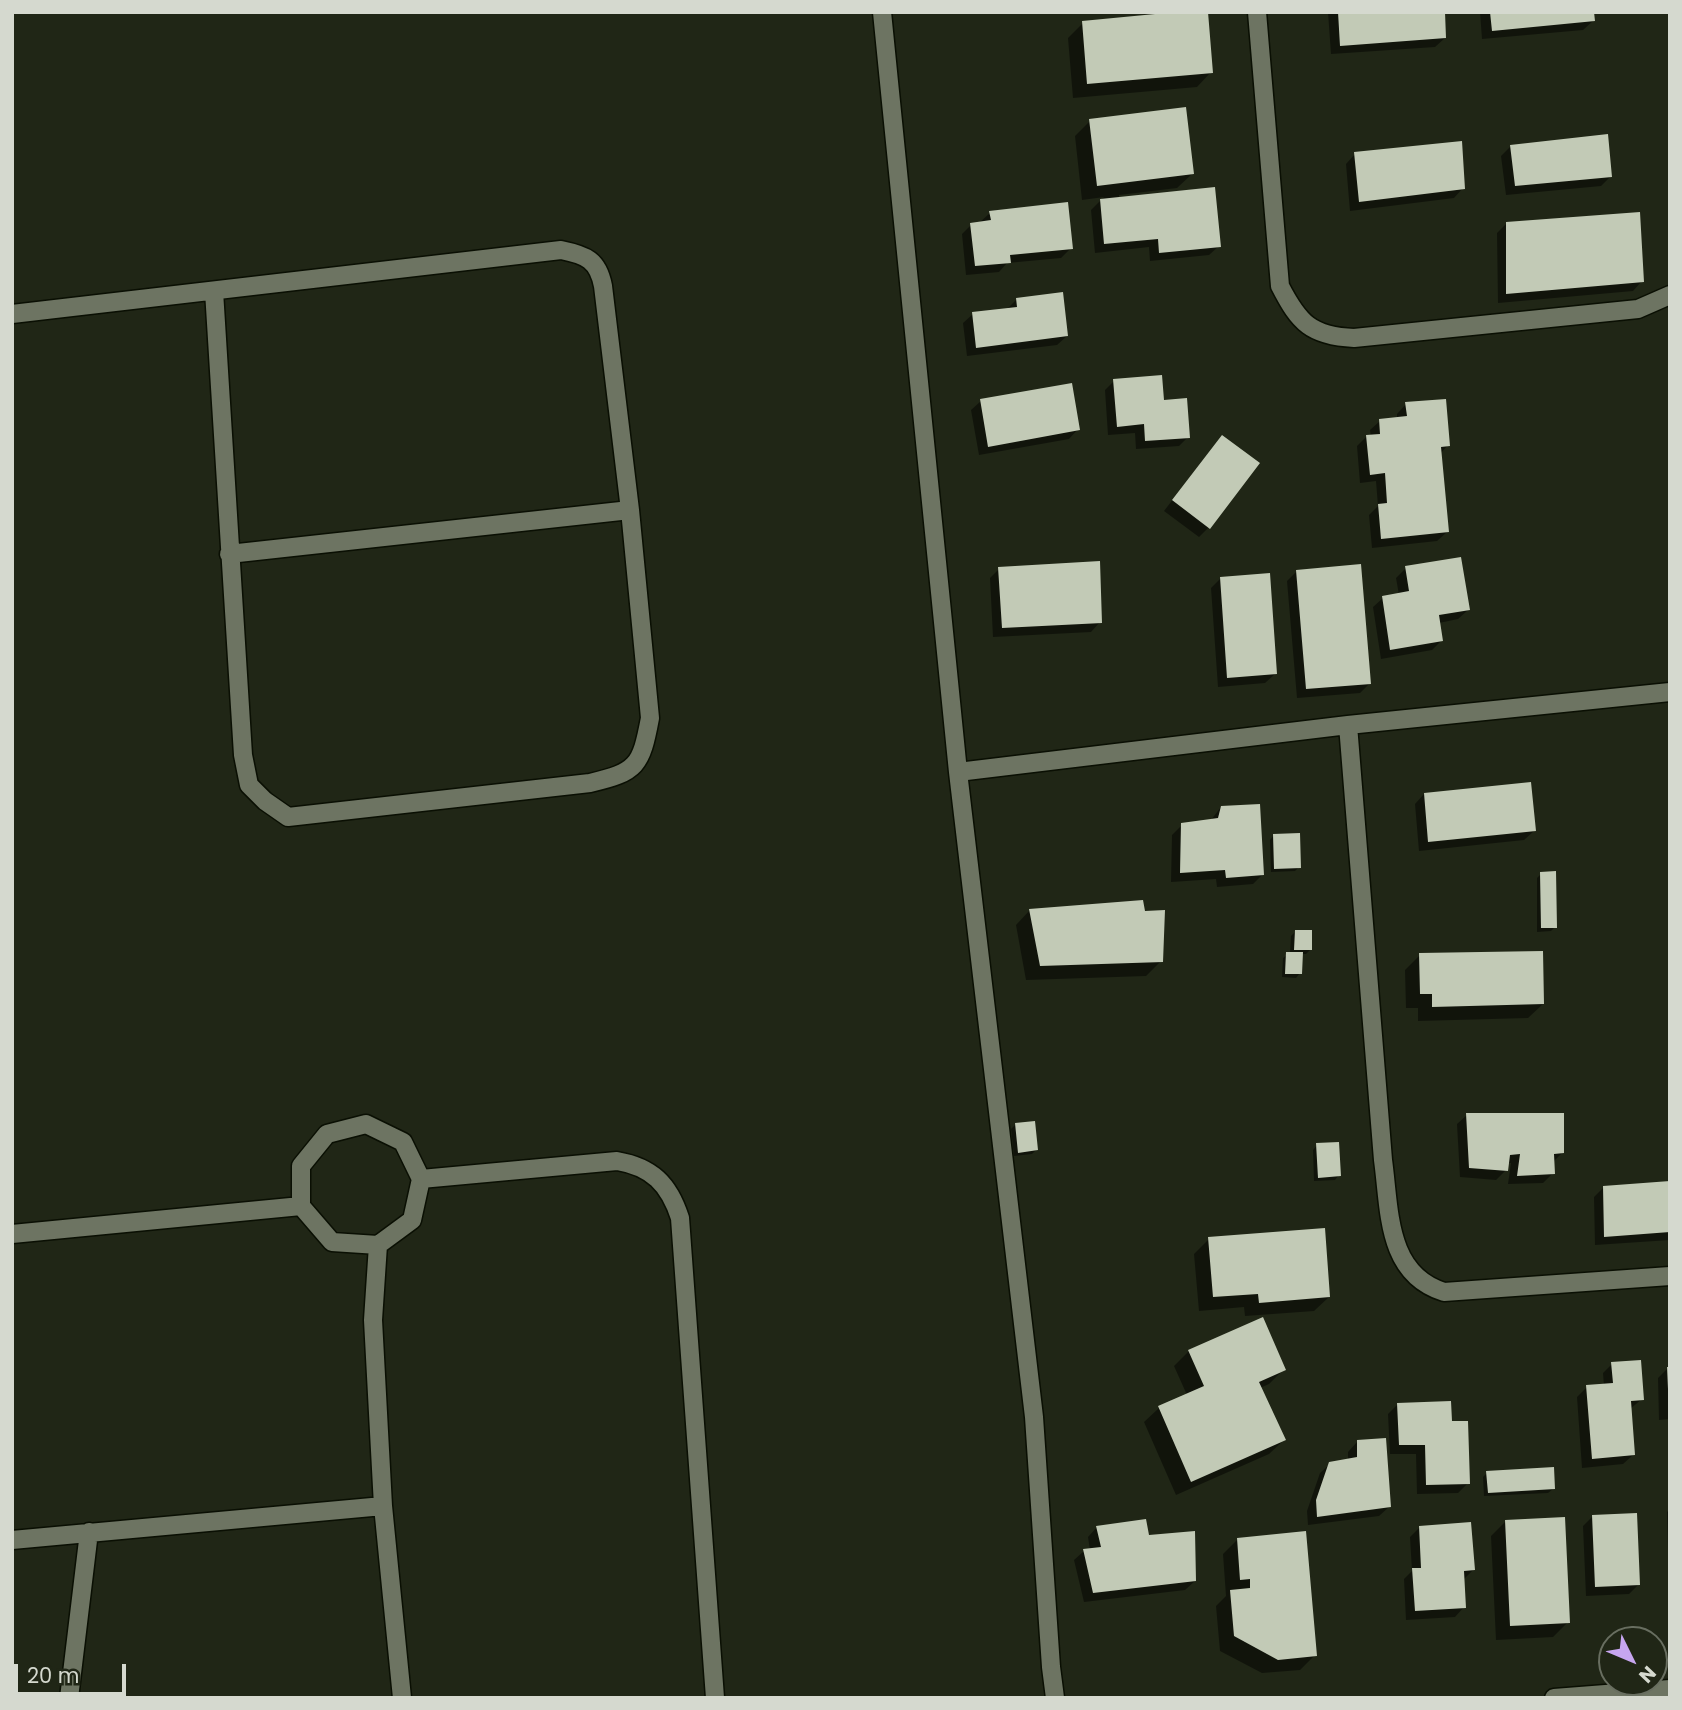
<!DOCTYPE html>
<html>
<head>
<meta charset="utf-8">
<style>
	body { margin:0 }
	#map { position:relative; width:1682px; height:1710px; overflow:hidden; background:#202616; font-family:Poppins,sans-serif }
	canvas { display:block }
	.frame { position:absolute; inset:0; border:14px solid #d5d9cf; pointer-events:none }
	.north { position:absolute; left:1598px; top:1626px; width:70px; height:70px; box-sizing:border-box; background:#202616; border:2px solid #686e60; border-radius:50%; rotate:133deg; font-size:19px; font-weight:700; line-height:28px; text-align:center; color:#d5d9cf }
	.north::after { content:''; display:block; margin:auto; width:24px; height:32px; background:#c7a6f0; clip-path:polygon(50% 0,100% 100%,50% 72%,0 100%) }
	.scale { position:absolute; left:14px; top:1664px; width:112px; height:32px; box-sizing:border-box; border:4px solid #d5d9cf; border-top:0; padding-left:9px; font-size:21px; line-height:24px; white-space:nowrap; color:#d5d9cf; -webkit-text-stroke:5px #202616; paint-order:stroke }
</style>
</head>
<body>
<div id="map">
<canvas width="1682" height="1710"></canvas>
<div class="frame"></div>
<div class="north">N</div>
<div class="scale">20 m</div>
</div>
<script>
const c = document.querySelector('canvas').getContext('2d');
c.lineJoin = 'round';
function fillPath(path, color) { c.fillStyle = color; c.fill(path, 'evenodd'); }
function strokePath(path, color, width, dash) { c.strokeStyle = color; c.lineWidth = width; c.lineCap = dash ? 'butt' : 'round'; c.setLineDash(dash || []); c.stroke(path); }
fillPath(new Path2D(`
	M1328 12H1443L1445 38 1435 47 1331 54Z
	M1480 12H1592L1593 21 1583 30 1482 39Z
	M1083 23 1211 72 1197 87 1073 98 1068 38Z
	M1090 121 1192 174 1177 188 1119 195V199L1219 246 1209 255 1150 261 1149 247 1095 253 1091 210 1104 197 1082 200 1075 136Z
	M1510 147 1611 176 1601 186 1506 195 1501 156Z
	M1355 154 1463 188 1454 198 1350 211 1346 164Z
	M990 213 1071 248 1061 258 1007 263 999 272 966 275 962 234 971 225 980 222Z
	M1507 223 1642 281 1633 291 1498 303 1497 233Z
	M1016 300 1067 336 1057 345 967 356 963 323 973 314 1006 310Z
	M1114 381 1162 402 1188 437 1179 446 1136 449 1135 433 1108 435 1105 390Z
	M981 401 1078 429 1069 439 979 455 971 410Z
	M1406 404 1448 445 1440 454 1447 532 1437 541 1372 548 1369 515 1378 506 1376 481 1360 483 1357 446 1366 437H1371L1370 430 1380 421 1397 419V414Z
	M1213 447 1208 528 1199 537 1164 511Z
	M1406 568 1468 610 1458 619 1439 623 1442 640 1432 650 1381 659 1373 607 1383 598 1399 595 1396 578Z
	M999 569 1100 622 1091 632 993 637 990 578Z
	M1297 571 1370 683 1360 693 1297 698 1287 581Z
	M1221 578 1275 674 1265 683 1218 687 1211 588Z
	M1424 794 1534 831 1524 840 1419 851 1415 804Z
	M1221 807 1263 874 1253 884 1217 887 1216 879 1171 882 1172 835 1182 825 1211 820Z
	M1274 835 1299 867 1295 871 1271 872 1270 840Z
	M1541 874 1555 927 1551 931 1537 932V878Z
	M1030 910 1161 961 1146 976 1026 980 1016 925Z
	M1295 932 1310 950 1306 954H1301L1300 973 1296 978 1282 977 1283 958 1290 953 1291 936Z
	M1420 955 1543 1004 1528 1018 1418 1021V1008H1406L1405 970Z
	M1467 1115 1562 1153 1553 1162V1173L1543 1183 1508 1184 1511 1163H1507L1506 1170 1496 1180 1460 1177 1457 1124Z
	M1016 1124 1036 1150 1032 1154 1014 1156 1011 1129Z
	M1317 1145 1339 1175 1335 1180 1314 1181 1313 1150Z
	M1670 1182V1240L1595 1245 1594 1197 1604 1187Z
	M1209 1239 1329 1297 1314 1311 1245 1316 1244 1307 1199 1311 1194 1254Z
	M1189 1351 1284 1369 1269 1384 1260 1388 1284 1440 1269 1454 1176 1495 1144 1422 1159 1408 1187 1395 1174 1366Z
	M1612 1364 1642 1399 1630 1409 1633 1455 1623 1464 1582 1468 1577 1397 1587 1387 1604 1386 1603 1373Z
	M1667 1369H1670V1419L1659 1420 1658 1378Z
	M1398 1404 1450 1423 1468 1483 1458 1493 1417 1494 1416 1454H1390L1388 1414Z
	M1357 1442 1389 1507 1379 1516 1308 1525 1307 1511 1320 1473 1330 1464 1348 1460V1452Z
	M1487 1473 1553 1489 1548 1493 1484 1496 1483 1477Z
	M1670 1509V1589H1669L1667 1512Z
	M1593 1516 1638 1585 1629 1594 1586 1596 1583 1526Z
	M1505 1522 1568 1622 1553 1637 1496 1640 1491 1536Z
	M1097 1527 1148 1537 1195 1581 1185 1590 1084 1602 1074 1560 1084 1551 1090 1550 1088 1537Z
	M1419 1528 1473 1570 1463 1580 1464 1607 1455 1617 1406 1620 1404 1579 1412 1571 1410 1537Z
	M1238 1539 1315 1655 1300 1670 1262 1673 1220 1651 1216 1606 1226 1596 1223 1554Z`), '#0007');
fillPath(new Path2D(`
	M1176 12H1208L1213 73 1087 84 1082 21Z
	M1338 12H1445L1446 38 1340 46Z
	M1490 12H1594L1595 21 1492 31Z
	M1186 107 1194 174 1097 186 1089 119Z
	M1608 134 1612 177 1515 186 1510 145Z
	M1462 141 1465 189 1359 202 1354 152Z
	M1215 187 1221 247 1159 253 1158 239 1104 244 1100 199Z
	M1068 202 1073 249 1010 255 1011 263 975 266 970 223 991 220 989 211Z
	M1640 212 1644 282 1506 294V222Z
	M1063 292 1068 336 976 348 972 312 1017 307 1016 298Z
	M1162 375 1164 400 1187 398 1190 438 1145 441 1144 424 1117 427 1113 379Z
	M1072 383 1080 430 988 447 980 399Z
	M1446 399 1450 446 1441 447 1449 532 1381 539 1378 504 1387 503 1385 473 1370 475 1366 435 1380 434 1379 419 1407 416 1405 402Z
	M1222 435 1260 463 1210 529 1172 500Z
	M1461 557 1470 610 1439 615 1443 641 1390 650 1382 596 1409 591 1405 566Z
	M1100 561 1102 623 1002 628 998 567Z
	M1361 564 1371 684 1306 689 1296 570Z
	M1270 573 1277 674 1227 678 1220 577Z
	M1531 782 1536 831 1428 842 1424 793Z
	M1260 804 1264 875 1226 878 1225 870 1180 873 1181 823 1218 818 1221 806Z
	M1300 833 1301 868 1274 869 1273 834Z
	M1556 871 1557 928H1541L1540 872Z
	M1143 900 1145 911 1165 910 1163 962 1040 966 1029 909Z
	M1295 930H1312V950H1294Z
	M1543 951 1544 1004 1432 1007V994H1420L1419 953Z
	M1286 952H1303L1302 974H1285Z
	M1466 1113H1564V1153L1554 1154 1555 1174 1517 1176 1520 1154 1510 1155 1508 1171 1469 1168Z
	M1035 1121 1038 1150 1018 1153 1015 1123Z
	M1339 1142 1341 1176 1318 1178 1316 1143Z
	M1670 1181V1232L1604 1237 1603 1186Z
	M1325 1228 1330 1297 1259 1303 1258 1294 1213 1297 1208 1237Z
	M1263 1317 1286 1370 1259 1382 1286 1440 1191 1482 1158 1406 1204 1386 1188 1350Z
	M1641 1360 1644 1400 1631 1401 1635 1455 1592 1459 1586 1385 1613 1383 1611 1362Z
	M1667 1367H1670V1388L1668 1389Z
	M1451 1401 1452 1421H1468L1470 1484 1426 1485 1425 1445H1399L1397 1403Z
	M1386 1438 1391 1507 1317 1517 1316 1500 1329 1462 1357 1457V1440Z
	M1554 1467 1555 1489 1488 1493 1486 1471Z
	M1637 1513 1640 1585 1595 1587 1592 1515Z
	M1565 1517 1570 1623 1510 1626 1505 1520Z
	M1146 1519 1149 1535 1195 1531 1196 1581 1093 1593 1083 1549 1101 1547 1096 1526Z
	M1471 1522 1475 1570 1464 1571 1466 1608 1415 1611 1412 1568H1421L1419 1526Z
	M1306 1531 1317 1656 1278 1660 1234 1636 1230 1590 1250 1588V1579L1240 1580 1237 1538Z`), '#c2cab6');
const minor = new Path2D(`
	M882 12 958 772 1034 1417 1051 1667 1055 1698
	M1257 12 1280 286C1299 323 1311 336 1354 338L1638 309 1670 295
	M12 314 561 250C586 255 598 260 603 286L630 510 650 718C641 766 637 772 590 783L288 817 265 801 249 785 243 755 214 291
	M229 554 630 510
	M1348 725 1383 1160C1390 1210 1386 1274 1444 1292L1670 1276
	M958 772 1348 725 1670 692
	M366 1124 403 1142 421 1179 412 1220 378 1245 332 1242 301 1206V1166L327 1134Z
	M421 1179 617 1161C652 1167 669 1184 680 1218L715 1698
	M12 1234 301 1206
	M378 1245 373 1320 383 1506 402 1698
	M12 1540 383 1506
	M69 1698 89 1532
	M1554 1698 1670 1689`);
strokePath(minor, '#0a0f03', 21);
strokePath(minor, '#6d7462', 18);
</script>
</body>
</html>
